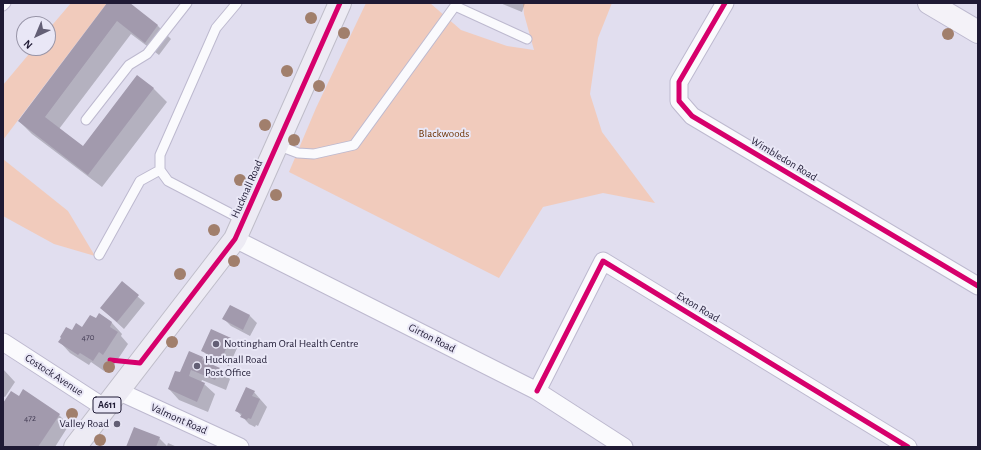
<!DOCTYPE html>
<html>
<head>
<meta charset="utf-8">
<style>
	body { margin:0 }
	#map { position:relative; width:981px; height:450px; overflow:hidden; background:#e1deef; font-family:"Alegreya Sans",sans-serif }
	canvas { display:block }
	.frame { position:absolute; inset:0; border:4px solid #1f1a34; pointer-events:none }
	.north { position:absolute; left:16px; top:16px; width:40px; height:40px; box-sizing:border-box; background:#e9e7f6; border:1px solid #9895a8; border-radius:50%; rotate:224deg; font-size:11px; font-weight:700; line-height:16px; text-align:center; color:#1f1a34 }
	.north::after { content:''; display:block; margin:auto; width:14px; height:18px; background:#635f75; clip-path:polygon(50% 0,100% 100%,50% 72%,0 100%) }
</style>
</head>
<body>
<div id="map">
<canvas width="981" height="450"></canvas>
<div class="frame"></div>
<div class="north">N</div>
</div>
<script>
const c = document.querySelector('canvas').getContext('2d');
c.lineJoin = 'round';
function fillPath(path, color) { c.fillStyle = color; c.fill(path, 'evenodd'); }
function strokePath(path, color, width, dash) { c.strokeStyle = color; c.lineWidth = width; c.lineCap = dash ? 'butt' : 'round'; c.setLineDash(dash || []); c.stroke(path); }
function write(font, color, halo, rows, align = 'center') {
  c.font = font + ' "Alegreya Sans",sans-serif'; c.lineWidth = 4; c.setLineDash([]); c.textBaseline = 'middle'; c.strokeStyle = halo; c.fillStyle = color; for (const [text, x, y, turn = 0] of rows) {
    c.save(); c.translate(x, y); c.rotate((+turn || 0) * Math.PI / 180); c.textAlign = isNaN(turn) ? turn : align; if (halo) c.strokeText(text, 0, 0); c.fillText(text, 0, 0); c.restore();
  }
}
fillPath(new Path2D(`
	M71 3H107L3 140V85L34 48H48V30Z
	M366 3H430L461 30 507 46 534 50 524 14 523 3H612L598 38 590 94 602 132 655 203 603 193 543 207 499 278 289 172 316 108Z
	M3 159 68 211 95 256 54 244 3 216Z`), '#f1cbbc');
fillPath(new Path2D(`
	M108 3H128L158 26 171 39 159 55 131 34 59 129 83 147 137 76 154 89 167 102 102 187 32 134 19 121Z
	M500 3H525L522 12Z
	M122 283 145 303 124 329 101 308Z
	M231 306 250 316 257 323 250 336 231 326 224 319Z
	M99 315 112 323 122 334 121 336 128 344 114 365 110 362 104 371 91 362 89 365 70 353 60 342 72 332 83 328 96 320Z
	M212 330 231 339 238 346 229 366 210 358 202 350Z
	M203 358 210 365 220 369 230 379 226 390 202 380 201 382 204 384 215 394 208 412 179 400 169 389 181 373Z
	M3 369 15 382 5 397 3 396Z
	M254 392 267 407 258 426 256 425 255 427 249 424 237 411Z
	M19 397 59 415 69 425 55 447H3V404Z
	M159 438 167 446 168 443 177 447H127Z`), '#0003');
fillPath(new Path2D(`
	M107 3H130L158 25 145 43 117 21 45 117 83 146 137 75 154 88 88 175 18 121Z
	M122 281 139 295 117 322 100 308Z
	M230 305 250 315 243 330 222 319Z
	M99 313 112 322 110 327 118 332 103 355 99 352 93 361 80 353 78 355 58 342 61 338 60 337 66 327 72 330 76 323 82 327 90 315 96 318Z
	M211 329 231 338 221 360 201 351Z
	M189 351 203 357 202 360 220 368 215 380 191 370 189 376 205 383 197 402 168 389 175 371 180 372Z
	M246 387 255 391 252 396 260 399 251 419 248 418 247 420 240 417 242 414 235 411Z
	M23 389 60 414 38 447H3V403L11 391 19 396Z
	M134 427 160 437 156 447H126Z`), '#a29aad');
const lane = new Path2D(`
	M237 3 216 28 160 155V170L168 181 243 220
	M3 6 6 3
	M86 120 129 65 147 54 187 3
	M277 145 298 153 314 154 354 145 455 6 527 39
	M99 255 140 181 160 170`);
const street = new Path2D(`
	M725 3 679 82V101L692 116 978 286
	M235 239 537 391 624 447
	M3 342 105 408
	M118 391 240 447
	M537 391 603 261 908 447`);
const secondary = new Path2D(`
	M929 3 978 32`);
const primary = new Path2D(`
	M75 447 235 239 340 3`);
strokePath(lane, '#bdb9cf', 11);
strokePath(street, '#bdb9cf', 19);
strokePath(secondary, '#bdb9cf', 24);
strokePath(primary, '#bfbdc9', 24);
strokePath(lane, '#fafafd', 9);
strokePath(street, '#fafafd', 17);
strokePath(secondary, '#f4f2f8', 22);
strokePath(primary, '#edebf4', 22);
strokePath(new Path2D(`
	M725 3 679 82V101L692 116 978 286
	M110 360 140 363 235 239 340 3
	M537 391 603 261 908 447`), '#d6006c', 5);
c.fillStyle = '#a17f6c';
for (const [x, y] of [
	[311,18],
	[344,33],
	[948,34],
	[287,71],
	[319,86],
	[265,125],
	[294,140],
	[240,180],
	[276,195],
	[214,230],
	[234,261],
	[180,274],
	[172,342],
	[109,367],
	[72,414],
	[100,440]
]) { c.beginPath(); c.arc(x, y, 6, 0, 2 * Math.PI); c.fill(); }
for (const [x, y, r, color] of [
	[216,344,4,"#635f75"],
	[197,366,4,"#635f75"],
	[117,424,4,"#635f75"]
]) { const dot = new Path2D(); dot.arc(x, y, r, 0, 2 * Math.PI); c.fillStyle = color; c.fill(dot); strokePath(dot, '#e9e7f6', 1.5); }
write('9px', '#403a52', null, [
	["470",88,337],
	["472",30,418]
]);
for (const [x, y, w] of [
	[107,405,28]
]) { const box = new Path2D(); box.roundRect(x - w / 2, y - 8, w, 16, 3); c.fillStyle = '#e9e7f6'; c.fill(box); strokePath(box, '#1f1a34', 1); }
write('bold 10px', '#1f1a34', null, [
	["A611",107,405]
]);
write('11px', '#6d3100', '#e9e7f6', [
	["Blackwoods",444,134]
]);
write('11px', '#1f1a34', '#e9e7f6', [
	["Wimbledon Road",784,159,31],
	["Hucknall Road",247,189,-66],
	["Exton Road",698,307,31],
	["Girton Road",432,338,27],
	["Costock Avenue",54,375,33],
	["Valmont Road",179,419,24]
]);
write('11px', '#1f1a34', '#e9e7f6', [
	["Nottingham Oral Health Centre",224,344],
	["Hucknall Road",205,360],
	["Post Office",205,373],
	["Valley Road",109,424,"right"]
], 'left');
</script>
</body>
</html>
